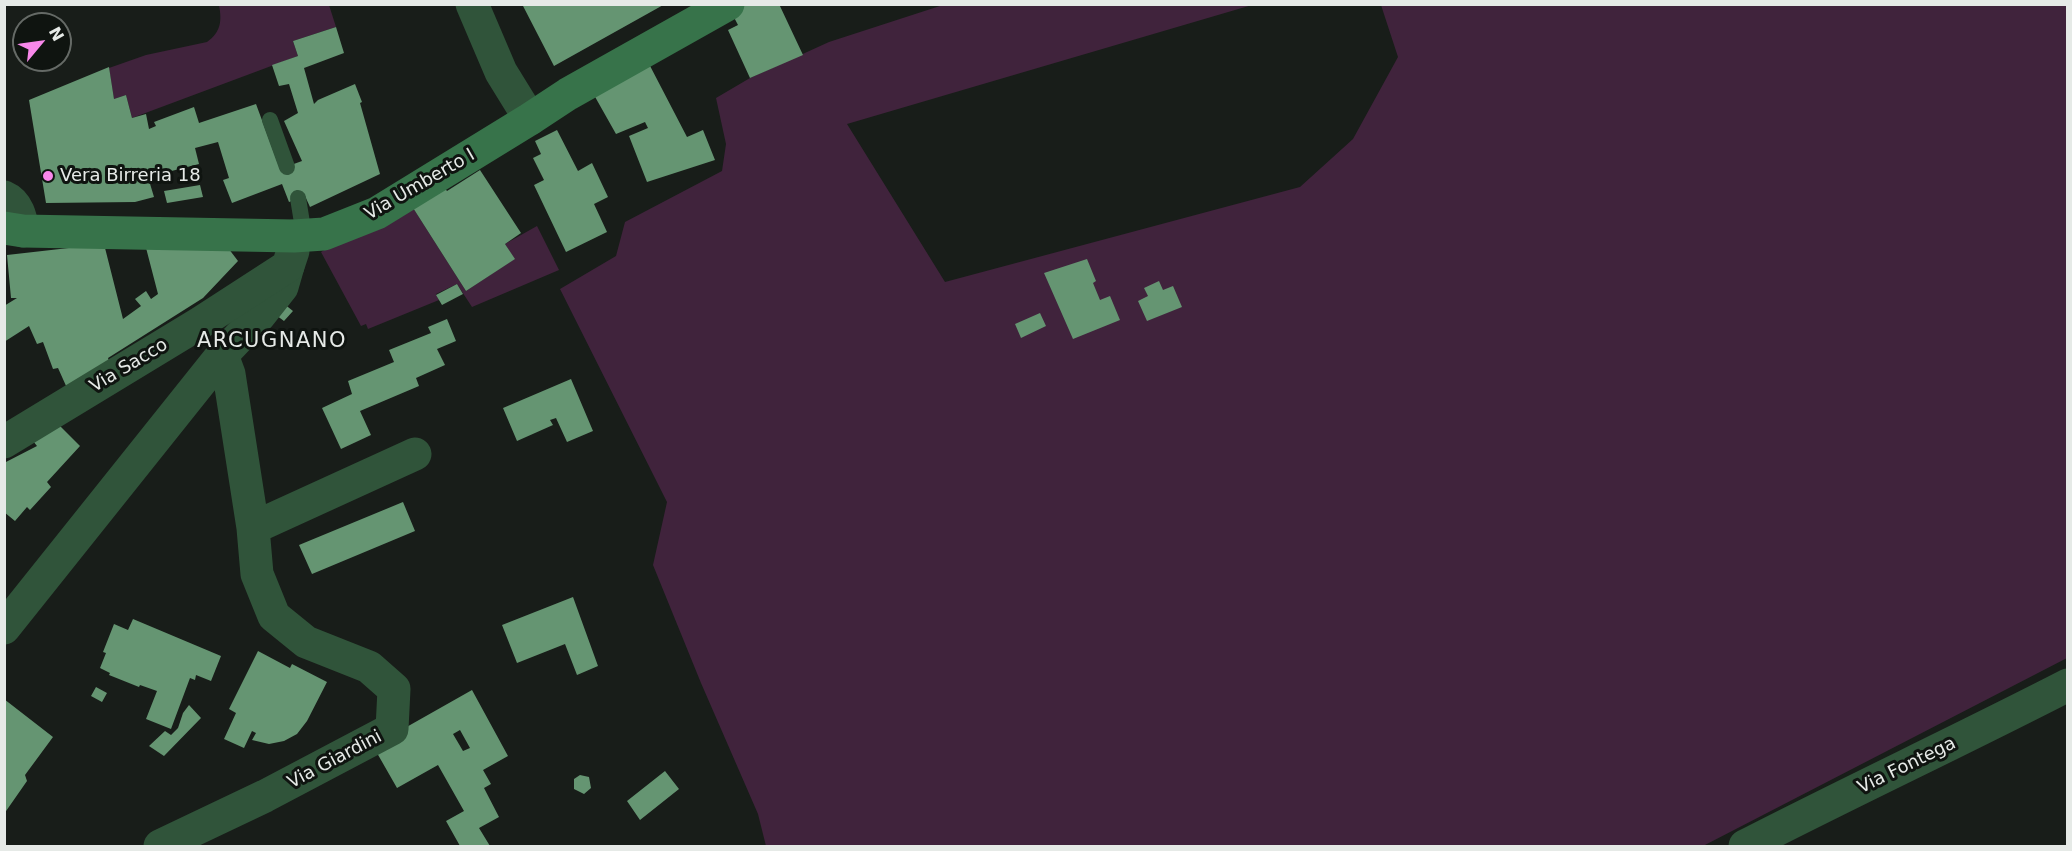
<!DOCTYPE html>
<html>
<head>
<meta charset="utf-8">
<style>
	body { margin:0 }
	#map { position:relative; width:2072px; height:851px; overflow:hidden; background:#181d19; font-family:"DejaVu Sans",sans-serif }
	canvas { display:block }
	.frame { position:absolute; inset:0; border:6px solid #e6eae7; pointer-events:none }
	.north { position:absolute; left:12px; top:12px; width:60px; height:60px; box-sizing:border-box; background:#0f1410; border:2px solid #656a66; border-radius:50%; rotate:61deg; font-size:16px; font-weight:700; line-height:24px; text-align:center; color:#e6eae7 }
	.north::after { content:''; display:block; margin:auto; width:21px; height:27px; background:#f888ea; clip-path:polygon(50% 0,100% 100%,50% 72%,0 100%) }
</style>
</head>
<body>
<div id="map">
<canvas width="2072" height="851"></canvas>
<div class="frame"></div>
<div class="north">N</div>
</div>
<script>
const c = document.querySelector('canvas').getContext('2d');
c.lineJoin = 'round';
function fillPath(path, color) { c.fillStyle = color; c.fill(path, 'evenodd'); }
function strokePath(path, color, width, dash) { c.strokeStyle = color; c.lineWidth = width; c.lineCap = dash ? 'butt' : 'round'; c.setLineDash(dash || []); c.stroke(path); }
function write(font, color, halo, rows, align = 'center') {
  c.font = font + ' "DejaVu Sans",sans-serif'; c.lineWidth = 6; c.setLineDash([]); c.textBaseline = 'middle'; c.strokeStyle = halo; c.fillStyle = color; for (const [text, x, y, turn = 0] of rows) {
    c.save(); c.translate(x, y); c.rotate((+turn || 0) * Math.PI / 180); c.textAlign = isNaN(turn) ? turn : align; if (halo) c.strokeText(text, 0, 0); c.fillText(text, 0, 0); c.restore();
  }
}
fillPath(new Path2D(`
	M219 5H329L336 27 293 41 298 56 132 118 126 95 114 99 109 68 146 55 207 42C221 32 222 21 219 5Z
	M943 5H1252L847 124 945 282 1300 187 1353 139 1398 57 1381 5H2067V658L1703 846H766L758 814 701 683 653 565 667 502 560 289 616 256 625 222 722 171 726 144 716 98 750 78 829 42Z
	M408 200 466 291 514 259 505 244 537 226 559 270 472 307 457 284 436 294 439 300 368 329 366 324 361 326 321 252Z`), '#40233c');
fillPath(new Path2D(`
	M522 4H665L554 66Z
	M727 4H779L803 55 750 78 728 30 738 25Z
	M336 27 344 53 304 68 314 104 318 100 355 84 362 102 360 103 380 174 310 207 305 196 289 202 282 184 232 203 223 180 229 178 218 142 195 148 199 164 148 177 154 197 135 202 46 203 29 100 109 67 114 99 126 95 132 118 146 114 149 129 156 126 154 122 194 107 199 123 256 104 280 169 302 161 284 121 298 113 289 84 279 86 272 65 298 56 293 41Z
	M648 62 687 137 703 130 715 160 647 182 629 136 648 128 645 122 616 134 594 95Z
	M557 130 578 171 592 163 608 197 594 204 607 232 566 252 534 185 544 180 533 158 541 154 535 141Z
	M480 170 521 233 505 244 515 259 466 291 408 200 439 181 447 191Z
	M200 185 203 197 167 203 164 191Z
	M219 236 238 261 203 298 108 358 109 361 67 388 58 368 53 369 43 342 37 344 29 326 4 342V306L17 298H11L7 255 104 244 123 319 141 306 135 299 146 291 151 299 158 294 145 244Z
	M1087 259 1096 281 1093 283 1100 300 1110 296 1120 320 1073 339 1044 273Z
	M1159 281 1163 290 1173 286 1182 307 1147 321 1138 301 1148 296 1144 288Z
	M457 284 463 294 442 305 436 295Z
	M269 292 293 311 284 321 261 304Z
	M1040 313 1046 326 1021 338 1015 324Z
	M447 319 456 341 437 349 445 365 416 378 419 386 360 411 371 435 341 449 322 408 352 394 348 381 394 362 389 350 431 333 428 327Z
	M571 379 593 431 567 442 556 418 550 420 553 425 517 441 503 408Z
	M54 420 80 446 47 482 51 487 30 510 27 507 15 521 4 512V463L37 446 29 436Z
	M403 502 415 531 312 574 299 545Z
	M573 597 598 666 577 675 565 644 517 663 502 625Z
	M133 619 221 656 211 681 196 675 195 680 190 678 171 729 146 719 157 691 140 685 139 687 109 675 110 673 100 668 106 653 103 652 114 624 128 630Z
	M258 651 290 668 292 664 327 682 307 721 297 734 284 741 269 744 252 740 256 733 252 731 244 748 224 739 236 713 229 709Z
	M96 687 107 693 102 702 91 696Z
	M472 690 508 756 483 770 491 784 484 788 499 817 479 828 490 846H460L446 821 464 811 438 765 397 788 373 746ZM460 730 470 748 463 751 453 734Z
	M4 699 53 737 25 775 27 781 4 814Z
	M189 705 201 718 164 756 149 746 165 731 171 735 178 728 183 713Z
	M665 771 679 789 640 820 627 801Z
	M580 775 589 777 591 788 584 794 574 789V779Z`), '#659572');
strokePath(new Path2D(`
	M270 120 287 167
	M298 198 304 235`), '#30543a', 16);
strokePath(new Path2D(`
	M472 4 501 72 530 119
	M4 197C18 203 21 218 23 231
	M253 528 415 454
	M4 628 222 355
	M160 846 265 796 392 729 394 689 369 667 306 642 274 616 257 574 253 528 229 374 222 355 259 316 282 287 288 266
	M1745 846C1852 791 1961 740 2068 685`), '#30543a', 33);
strokePath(new Path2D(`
	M4 442 200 323 288 266 293 251 294 236`), '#30543a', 33);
strokePath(new Path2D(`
	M4 228 23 231 294 236 324 234 377 213 530 119 568 94 728 4`), '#37734a', 33);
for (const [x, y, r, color] of [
	[48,176,6,"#f888ea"]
]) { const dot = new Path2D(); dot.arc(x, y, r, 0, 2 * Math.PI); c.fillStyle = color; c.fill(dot); strokePath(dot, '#0f1410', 2); }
write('18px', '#e6eae7', '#0f1410', [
	["Vera Birreria 18",60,176]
], 'left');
write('18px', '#e6eae7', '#0f1410', [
	["Via Umberto I",420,185,-30],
	["Via Sacco",129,366,-31],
	["Via Giardini",335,760,-28],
	["Via Fontega",1907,766,-26]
]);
c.letterSpacing = '1.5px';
write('21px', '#e6eae7', '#0f1410', [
	["ARCUGNANO",272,342]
]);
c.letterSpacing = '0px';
</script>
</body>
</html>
